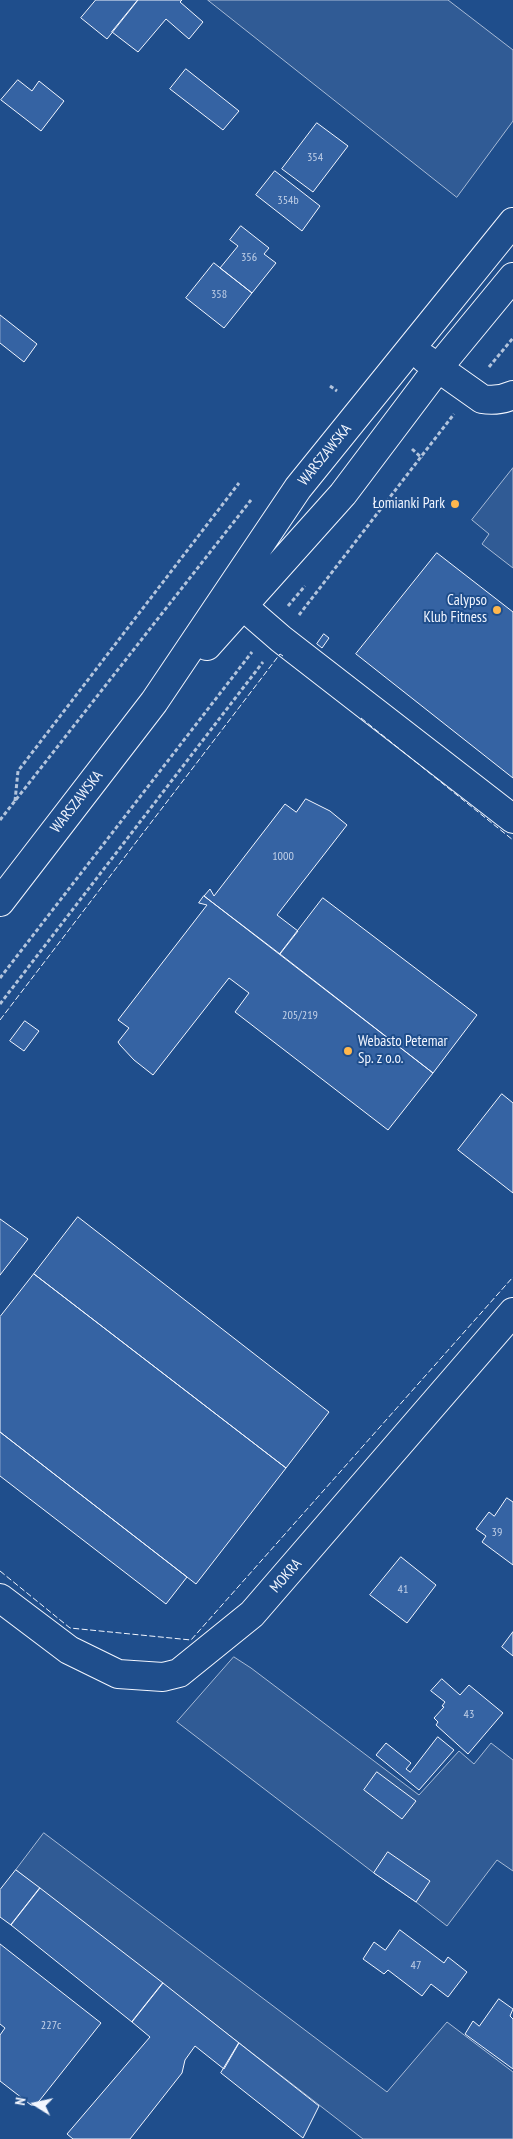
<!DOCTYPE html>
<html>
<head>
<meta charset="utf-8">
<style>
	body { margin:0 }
	#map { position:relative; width:513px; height:2139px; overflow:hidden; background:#1f4e8c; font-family:"PT Sans Narrow",sans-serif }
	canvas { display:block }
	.north { position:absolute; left:10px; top:2079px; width:50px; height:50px; -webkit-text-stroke:4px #1f4e8c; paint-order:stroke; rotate:280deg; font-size:14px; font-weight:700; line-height:20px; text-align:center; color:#f2f6ff }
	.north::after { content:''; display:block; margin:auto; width:18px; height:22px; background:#f2f6ff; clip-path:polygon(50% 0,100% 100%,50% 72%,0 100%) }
</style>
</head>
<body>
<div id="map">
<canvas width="513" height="2139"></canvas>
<div class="north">N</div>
</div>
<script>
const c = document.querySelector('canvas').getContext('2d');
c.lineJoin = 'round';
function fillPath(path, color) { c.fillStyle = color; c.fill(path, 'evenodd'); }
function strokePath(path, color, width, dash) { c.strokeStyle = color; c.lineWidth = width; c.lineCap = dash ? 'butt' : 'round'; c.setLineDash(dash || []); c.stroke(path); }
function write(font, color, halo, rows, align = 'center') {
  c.font = font + ' "PT Sans Narrow",sans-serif'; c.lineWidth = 4; c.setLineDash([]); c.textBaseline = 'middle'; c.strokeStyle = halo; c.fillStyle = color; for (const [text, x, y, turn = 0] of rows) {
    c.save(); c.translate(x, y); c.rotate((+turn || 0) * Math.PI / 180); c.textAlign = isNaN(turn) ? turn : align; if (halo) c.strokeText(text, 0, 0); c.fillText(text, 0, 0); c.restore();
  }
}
const built = new Path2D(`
	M208 0H448L513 50V121L457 197Z
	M513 468V568L482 544 489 534 472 520Z
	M234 1657 251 1668 419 1795 459 1751 474 1764 491 1743 513 1760V1871L497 1860 447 1926 416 1902 374 1873 177 1722Z
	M44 1833 387 2092 447 2022 513 2072V2139H363L16 1870Z`);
fillPath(built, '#305b95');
strokePath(built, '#a8bbd7', 1);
const building = new Path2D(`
	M96 0H138L107 39 81 18Z
	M138 0H182L180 2 203 22 189 39 166 19 138 52 112 32Z
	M186 69 239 111 223 130 170 89Z
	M18 80 32 91 39 81 64 101 41 131 1 100Z
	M317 123 348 146 313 192 282 169Z
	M275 171 320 206 302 231 256 195Z
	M241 226 269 248 264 254 276 263 252 293 220 268 238 246 230 240Z
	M214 263 252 293 224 328 186 298Z
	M0 315 37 344 24 362 0 343Z
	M437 553 513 612V778L356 654Z
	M324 634 329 638 322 648 317 644Z
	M306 799 330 811 347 825 277 915 298 931 280 954 204 896 210 889 214 896 285 804 296 812Z
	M204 896 433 1073 388 1130 235 1012 249 993 229 978 153 1075 134 1060 120 1045 118 1042 129 1028 118 1020 207 905 199 903Z
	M323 898 477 1015 433 1073 280 954Z
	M25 1021 39 1031 24 1051 10 1041Z
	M502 1094 513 1103V1193L458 1150Z
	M78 1217 329 1412 286 1468 34 1274Z
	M0 1219 28 1239 0 1275Z
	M34 1274 286 1468 196 1584 0 1432V1317Z
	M0 1432 187 1577 166 1604 0 1476Z
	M507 1498 513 1502V1565L482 1542 486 1536 476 1529 489 1512 494 1516Z
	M401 1557 436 1585 407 1623 370 1595Z
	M513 1632V1656L502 1647Z
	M442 1679 460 1695 469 1685 503 1713 468 1754 436 1725 438 1722 434 1718 444 1707 442 1706 445 1702 431 1691Z
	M438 1737 454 1750 419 1790 376 1755 386 1743 411 1763 406 1769 410 1772Z
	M377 1772 416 1801 402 1819 364 1790Z
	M388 1852 430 1881 416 1902 374 1873Z
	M16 1870 40 1888 11 1925 0 1917V1890Z
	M40 1888 163 1983 132 2022 11 1925Z
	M400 1930 444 1963 448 1957 467 1972 448 1997 431 1984 422 1996 388 1970 384 1974 363 1959 374 1942 385 1950Z
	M0 1944 101 2023 36 2105H31L0 2081V2035L5 2028 0 2024Z
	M163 1983 239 2043 224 2069 195 2046 185 2060 182 2073 130 2139H73L67 2134 150 2037 132 2022Z
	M499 1999 513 2009 510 2016 513 2019V2069L465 2034 473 2021 479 2026Z
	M239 2043 319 2106 303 2138 221 2073Z`);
fillPath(building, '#3563a3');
strokePath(building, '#f2f6ff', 1);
const minor = new Path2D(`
	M424 358 482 399C493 401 502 400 513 395
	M244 607 281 639 513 819
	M207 646 343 494 438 368 513 277
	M0 902 154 702 298 488 513 222
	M0 1598 69 1650 118 1674 163 1677 179 1673 252 1614 513 1312`);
strokePath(minor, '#f2f6ff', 30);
strokePath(new Path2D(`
	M489 367 513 338
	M330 386 337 391
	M412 449 422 458
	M288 606 305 586
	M299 615 454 414
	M15 801 18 771 239 483
	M0 820 251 500
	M0 978 252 652
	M0 1004 263 662`), '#b3c4dc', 3, [4, 2.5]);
strokePath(minor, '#1f4e8c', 28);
strokePath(new Path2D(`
	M361 718 513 840
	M0 1020 280 654 283 656
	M0 1571 70 1628 191 1640 513 1277`), '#f2f6ff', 1, [6, 2.5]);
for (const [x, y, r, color] of [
	[455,504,5,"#ffb74d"],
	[497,610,5,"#ffb74d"],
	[348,1051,5,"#ffb74d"]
]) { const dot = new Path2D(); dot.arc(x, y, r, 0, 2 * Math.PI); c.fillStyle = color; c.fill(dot); strokePath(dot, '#1f4e8c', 2); }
write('12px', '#c3d1e8', null, [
	["354",315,158],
	["354b",288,201],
	["356",249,258],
	["358",219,295],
	["1000",283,857],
	["205/219",300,1016],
	["39",497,1533],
	["41",403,1590],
	["43",469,1715],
	["47",416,1966],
	["227c",51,2026]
]);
write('15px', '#f2f6ff', '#1f4e8c', [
	["WARSZAWSKA",325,455,-51],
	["WARSZAWSKA",77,802,-52],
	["MOKRA",286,1576,-49]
]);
write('15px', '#f2f6ff', '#1f4e8c', [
	["Łomianki Park",445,504],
	["Calypso",487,601],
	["Klub Fitness",487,618],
	["Webasto Petemar",358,1042,"left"],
	["Sp. z o.o.",358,1059,"left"]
], 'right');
</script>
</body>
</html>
